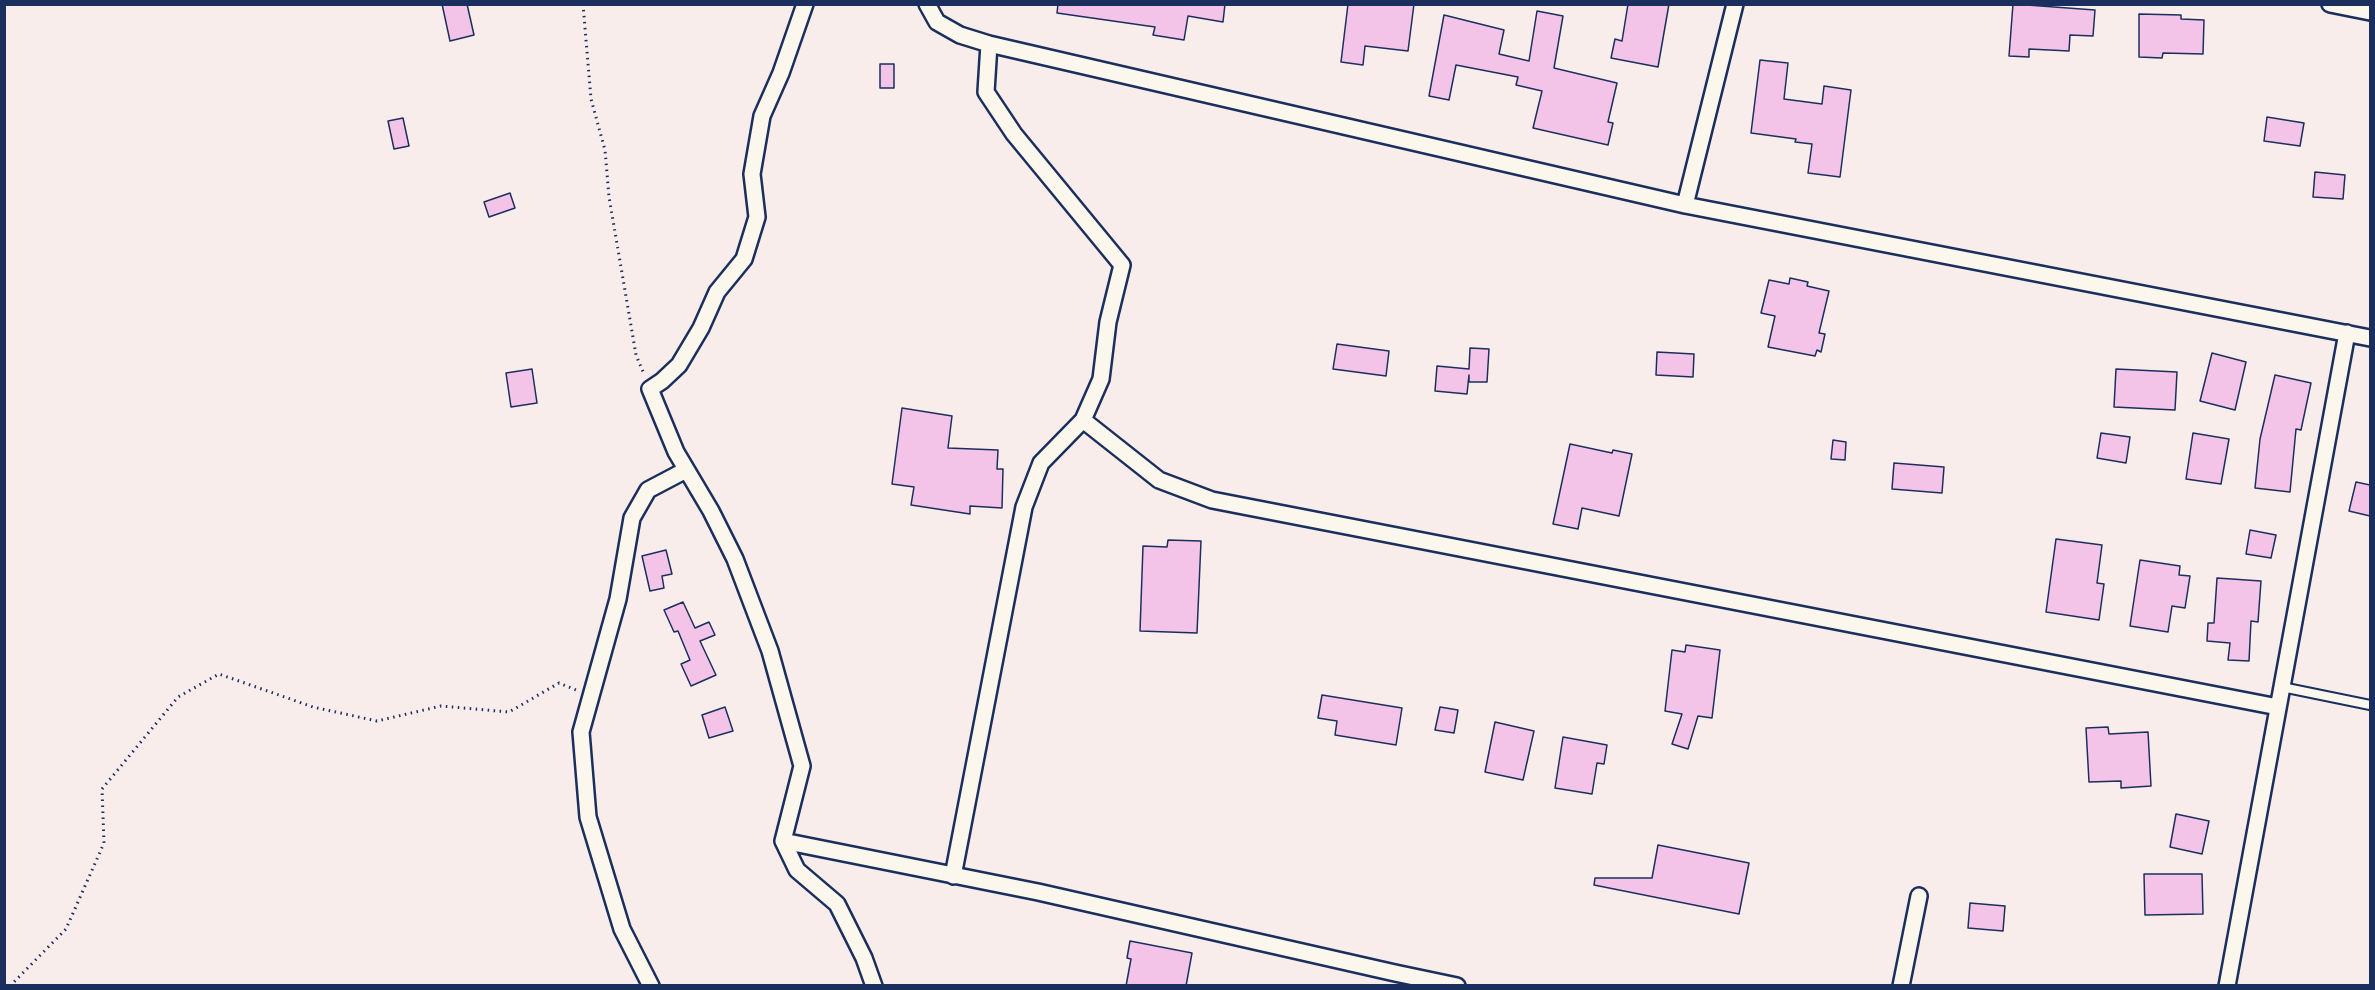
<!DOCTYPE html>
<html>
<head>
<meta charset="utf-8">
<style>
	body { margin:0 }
	#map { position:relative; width:2375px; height:990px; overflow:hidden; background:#f9edeb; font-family:Dekko,sans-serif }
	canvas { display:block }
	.frame { position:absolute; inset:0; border:6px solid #1b2f5e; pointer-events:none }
</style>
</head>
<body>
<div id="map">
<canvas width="2375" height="990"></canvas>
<div class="frame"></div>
</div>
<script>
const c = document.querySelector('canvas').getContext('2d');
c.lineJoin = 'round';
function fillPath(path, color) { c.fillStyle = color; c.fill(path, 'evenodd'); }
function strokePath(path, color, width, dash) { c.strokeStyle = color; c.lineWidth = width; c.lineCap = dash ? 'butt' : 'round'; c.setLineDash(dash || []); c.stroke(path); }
const building = new Path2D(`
	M442 4H467L474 35 450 41Z
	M1058 4H1225L1223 22 1188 16 1184 40 1153 35 1155 27 1057 13Z
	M1348 4H1414L1408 51 1365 46 1363 65 1341 62Z
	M1628 4H1669L1658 67 1611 58 1615 39 1622 41Z
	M2013 4 2095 10 2093 36 2070 35 2069 51 2029 49V57L2009 56Z
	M1537 11 1563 16 1554 68 1617 83 1608 122 1613 123 1608 145 1533 128 1542 91 1516 85 1518 77 1456 65 1449 100 1429 96 1444 15 1504 30 1499 54 1529 61Z
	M2139 14 2181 15V19L2204 20 2203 54 2163 53 2162 58 2139 57Z
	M1760 60 1788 63 1784 99 1822 104 1824 86 1851 90 1840 177 1808 173 1812 144 1795 142 1796 139 1751 133Z
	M880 64H894V88H880Z
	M2267 117 2304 123 2300 146 2264 141Z
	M403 118 409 146 394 149 388 121Z
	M2315 172 2345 175 2343 199 2313 197Z
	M510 193 515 208 489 217 484 202Z
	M1790 278 1808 282 1807 286 1829 291 1819 333 1825 334 1821 352 1817 350 1815 356 1768 347 1775 316 1761 313 1769 280 1789 284Z
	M1337 344 1389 351 1386 376 1333 369Z
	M1470 348 1489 349 1487 382H1469V375L1467 394 1435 391 1437 366 1469 369Z
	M1657 352 1694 354 1693 377 1656 375Z
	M2212 353 2246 362 2235 410 2200 401Z
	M532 369 537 403 511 407 506 373Z
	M2116 369 2177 372 2175 410 2114 407Z
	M2275 375 2311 383 2301 430 2296 429 2290 492 2255 488 2260 439Z
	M902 408 952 416 948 448 998 450 997 469H1003L1002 508 970 506V514L911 505 914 487 892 484Z
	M2101 433 2130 437 2126 463 2097 458Z
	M2193 433 2229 439 2221 484 2186 479Z
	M1833 440 1846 442 1845 460 1831 459Z
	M1570 444 1612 453 1613 450 1632 454 1619 516 1582 508 1578 529 1553 524Z
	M1894 463 1944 467 1942 493 1892 489Z
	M2356 482 2370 485V516L2349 511Z
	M2250 530 2276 535 2271 558 2246 554Z
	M2056 539 2102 545 2097 583 2104 584 2099 620 2046 612Z
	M1168 540 1201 541 1197 633 1140 631 1143 546 1167 547Z
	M666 550 672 574 662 576 664 588 650 591 642 556Z
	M2140 560 2180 566 2179 575 2190 576 2185 608 2172 606 2168 632 2130 626Z
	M2217 578 2261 581 2258 622 2251 621 2249 661 2228 660 2230 643 2207 641 2208 623H2214Z
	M683 602 695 628 709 622 715 635 700 641 716 675 691 686 681 664 690 660 678 631 674 632 664 610Z
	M1686 645 1720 650 1712 718 1698 716 1688 749 1672 744 1682 714 1665 711 1672 650 1685 652Z
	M1322 695 1402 708 1396 745 1335 735 1337 721 1318 718Z
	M725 707 733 731 709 738 702 715Z
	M1440 707 1458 710 1454 733 1435 730Z
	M1495 722 1534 731 1523 780 1485 772Z
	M2108 727 2109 734 2148 732 2151 786 2121 788V781L2089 782 2086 728Z
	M1563 737 1607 745 1604 764 1597 763 1592 794 1555 788Z
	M2176 814 2209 821 2202 854 2170 847Z
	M1658 845 1749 863 1739 914 1594 885 1595 878H1652Z
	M2144 874H2202L2203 914 2145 915Z
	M1970 903 2005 906 2003 931 1968 928Z
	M1130 941 1192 953 1186 986H1126L1131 959 1127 958Z`);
fillPath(building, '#f3c4e7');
strokePath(building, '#1b2f5e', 1.5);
const lane = new Path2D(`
	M2282 687 2370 705`);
const street = new Path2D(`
	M805 4 781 73 762 116 752 174 757 217 744 259 717 292 701 328 679 365 662 381 650 389 676 452 711 511 735 559 770 651 802 766 783 841 797 870 837 904 864 958 874 986
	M927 4 937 22 960 35 989 44 1685 205 2370 338
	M2330 4 2370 12
	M1685 205 1735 4
	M1083 420 1159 480 1212 500 2278 707
	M783 841 1038 892 1395 973 1457 986
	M953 876 1024 507 1041 463 1083 420 1101 379 1108 322 1122 265 1014 134 986 92 989 44
	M651 986 622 929 588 817 581 732 618 599 632 518 648 490 686 470
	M1901 986 1919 896
	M2227 986 2347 333`);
strokePath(lane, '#1b2f5e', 12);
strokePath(street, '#1b2f5e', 20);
strokePath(new Path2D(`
	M583 4 591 99 605 150 609 197 636 355 644 374
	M10 986 66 929 104 843 102 789 178 697 219 674 313 707 377 721 441 706 509 712 559 683 576 690`), '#1b2f5e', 3, [1.5, 4.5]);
strokePath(lane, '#fbf7ec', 8);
strokePath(street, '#fbf7ec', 15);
</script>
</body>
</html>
